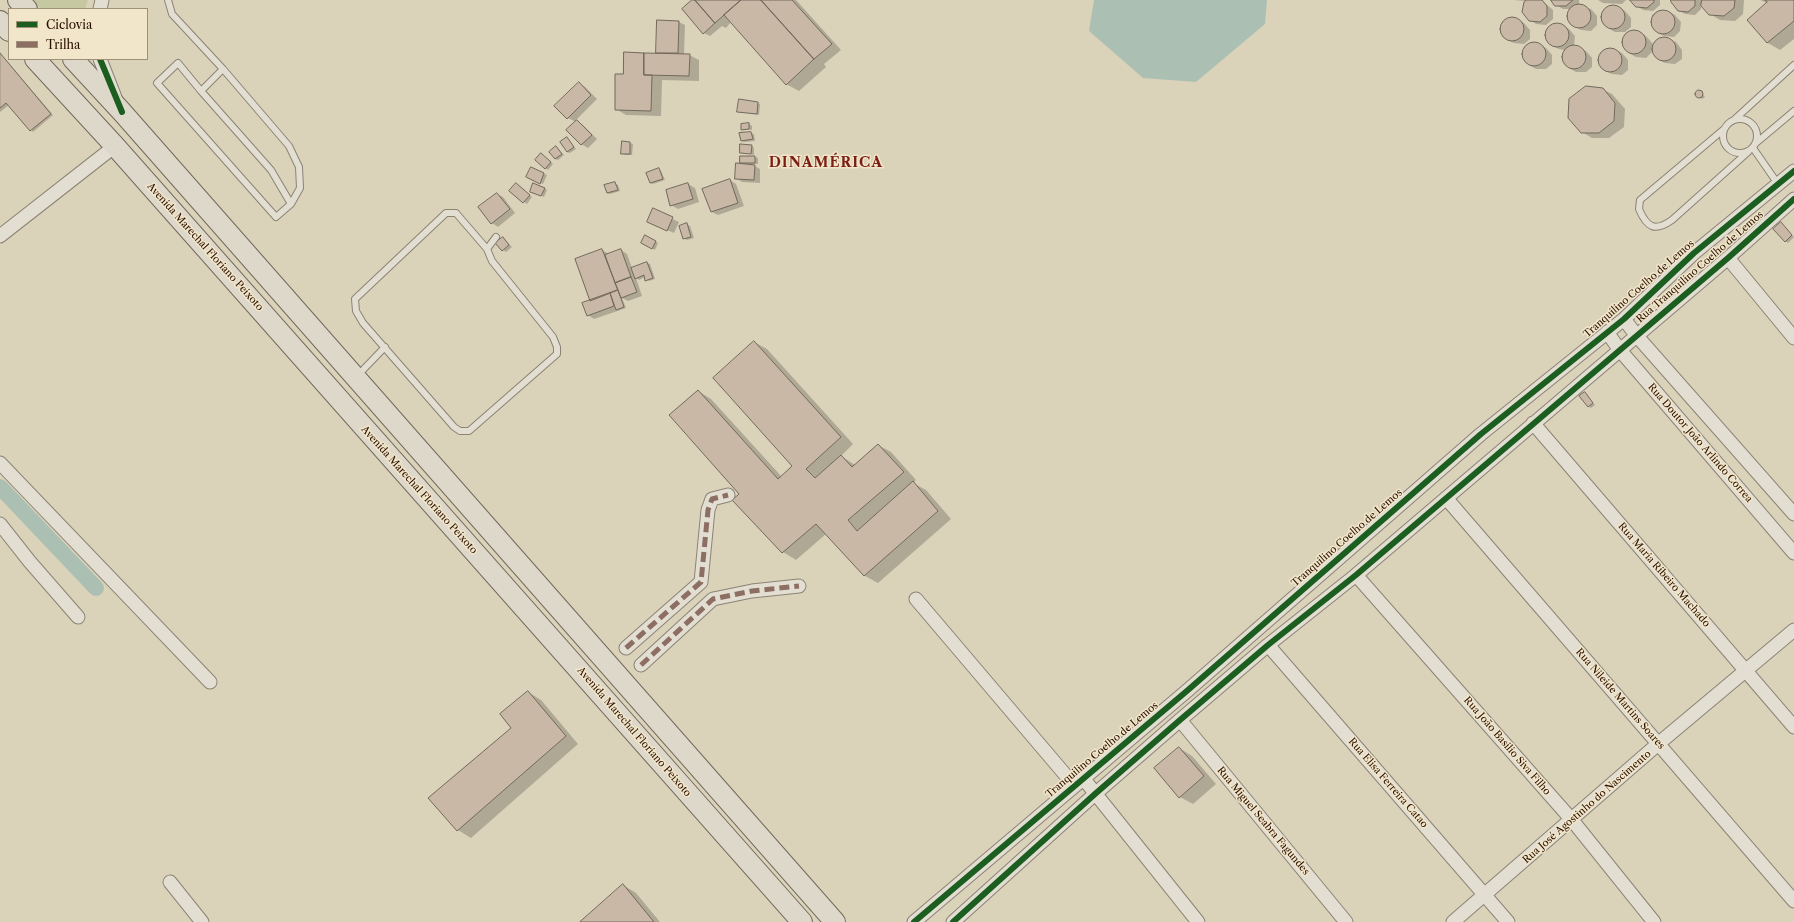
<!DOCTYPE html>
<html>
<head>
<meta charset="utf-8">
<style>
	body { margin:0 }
	#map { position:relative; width:1794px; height:922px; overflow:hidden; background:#dbd2ba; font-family:"Libre Caslon Text",serif }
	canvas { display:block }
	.legend { position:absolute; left:8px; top:8px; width:140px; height:52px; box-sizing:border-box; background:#f1e6c9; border:1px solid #a19079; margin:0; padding:5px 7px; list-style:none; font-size:12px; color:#290e02 }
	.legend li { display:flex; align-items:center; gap:8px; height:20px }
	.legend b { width:20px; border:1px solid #a19079 }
</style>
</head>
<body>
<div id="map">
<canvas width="1794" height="922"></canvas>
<ul class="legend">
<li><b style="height:5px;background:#1b5e20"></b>Ciclovia</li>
<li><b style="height:5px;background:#8d6e63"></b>Trilha</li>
</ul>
</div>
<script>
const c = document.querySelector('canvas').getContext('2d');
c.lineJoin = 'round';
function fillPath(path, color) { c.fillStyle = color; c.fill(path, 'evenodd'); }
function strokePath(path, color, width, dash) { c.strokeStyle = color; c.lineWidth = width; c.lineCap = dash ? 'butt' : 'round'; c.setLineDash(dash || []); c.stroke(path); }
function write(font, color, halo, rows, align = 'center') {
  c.font = font + ' "Libre Caslon Text",serif'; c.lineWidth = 3; c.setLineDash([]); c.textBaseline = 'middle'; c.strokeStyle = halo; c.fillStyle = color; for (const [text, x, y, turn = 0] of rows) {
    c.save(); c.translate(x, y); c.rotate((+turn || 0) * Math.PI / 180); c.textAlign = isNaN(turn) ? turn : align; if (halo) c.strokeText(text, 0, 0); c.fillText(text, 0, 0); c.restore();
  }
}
fillPath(new Path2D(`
	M33 0H88L85 9H41Z`), '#c5c8a1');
fillPath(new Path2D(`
	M1094 0H1267L1265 24 1196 82 1143 78 1089 31Z`), '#abc0b2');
fillPath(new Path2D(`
	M694 0H796L841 50 824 64 826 67 799 91 786 84 731 22 726 28 722 26 710 36 704 33Z
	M1514 0H1541L1553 10V19L1546 25 1536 24 1530 20 1525 1Z
	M1552 0H1579V4L1591 9 1597 16V25L1591 31 1581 30 1574 26 1568 18 1569 9H1563L1556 5Z
	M1598 0H1626L1622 4 1603 3Z
	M1632 0H1660V5L1653 11 1643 10 1637 6Z
	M1672 0H1701L1703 2V0H1744L1743 14 1735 21 1720 20 1710 14 1701 5V9L1695 15 1685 14 1678 10Z
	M1760 0H1794V39L1780 50 1768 43 1748 20 1767 3Z
	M1610 5 1618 7 1625 11 1631 18V27L1625 32H1615L1608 28 1601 20 1603 11Z
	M1659 10 1668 11 1675 15 1681 22 1680 31 1674 37 1664 36 1658 33 1651 24 1652 15Z
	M1509 17 1517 19 1524 23 1530 30V39L1524 44 1514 43 1507 40 1500 31 1502 22Z
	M679 22 685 25 684 55H689L699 60V81L662 80 661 116 626 115 616 109 624 75 660 54 657 52Z
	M1554 23 1562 25 1569 29 1575 36 1574 46 1586 51 1592 58V67L1586 72H1576L1569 68 1563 59 1564 50 1559 49 1552 46 1546 37 1547 28Z
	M1631 31 1640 32 1646 36 1653 44 1660 37 1669 39 1676 42 1682 50V59L1675 64 1665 63 1659 60 1652 52 1646 58 1636 57 1629 53 1623 45 1624 36Z
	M1531 42 1539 44 1546 48 1552 55V64L1546 69H1536L1529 65 1522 56 1524 47Z
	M1607 48 1616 50 1622 53 1628 60V70L1622 75 1612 74 1605 71 1599 62 1600 53Z
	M0 53 53 115 33 132 9 105 0 112Z
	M579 83 585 87 597 99 576 120 583 125 597 139 588 148 581 144 576 122 568 118Z
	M1602 89 1612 94 1625 109 1624 127 1609 138H1592L1582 132Z
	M1700 91 1705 97 1702 99 1697 96 1696 93Z
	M758 103 760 104 759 115 738 111Z
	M749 124 752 126V130L742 129Z
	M751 133 754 134 755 141 744 142 742 141Z
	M567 138 576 149 570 153 567 152Z
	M630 143 633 144 632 155H625L622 153Z
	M752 146 754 148V155L741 152Z
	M556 147 564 155 558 160 555 159Z
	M544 156 553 164 548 170 545 168Z
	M755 157 758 158V164H751L760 169V183L742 182 736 178 745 165 741 163Z
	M532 168 547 175 543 184 527 177Z
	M659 169 661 171 665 180 653 184 650 183Z
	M730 180 736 184 744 206 718 215 712 212Z
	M615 183 618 185 620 191 610 194 607 193Z
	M688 184 695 188 699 202 678 209 671 205Z
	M519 186 532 197 527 204 510 191Z
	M544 188 547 190 544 197 534 193Z
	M497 194 503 197 515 213 498 227 492 223Z
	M654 210 679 222 674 233 655 225Z
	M687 224 690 226 694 238 687 240 684 238Z
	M1781 224 1794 237 1788 243 1785 241Z
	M646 236 658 243 655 250 642 243Z
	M503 238 512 247 506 252 503 250Z
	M602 250 609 254 621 250 627 254 632 268 647 263 650 264 655 279 649 281 645 277 639 280 636 278 642 296 628 301 622 298 626 308 594 319 588 315Z
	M754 342 767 349 853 444 841 456 855 465 878 445 891 452 916 480 913 483 926 490 951 519 878 583 865 576 826 534 796 560 783 552 734 500 741 495 698 391 711 399 782 477 794 466Z
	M1585 394 1595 405 1591 408 1588 406Z
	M528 692 541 700 578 744 471 838 458 830 429 798 513 728Z
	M1179 748 1192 756 1216 784 1193 804 1180 797Z
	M623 885 636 893 660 922H582Z`), '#0003');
strokePath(new Path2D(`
	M0 487 96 588`), '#abc0b2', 16);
const building = new Path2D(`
	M692 0H695L715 23 703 34 682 9Z
	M695 0H741L715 23Z
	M741 0H761L814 59 786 85 724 15Z
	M761 0H792L832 44 814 59Z
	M1527 0H1542L1547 6V16L1540 22 1529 21 1522 12 1524 2Z
	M1551 0H1573L1566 6H1555Z
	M1630 0H1654V2L1647 8 1636 7Z
	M1671 0H1695V6L1688 12 1678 11 1671 2Z
	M1702 0H1735L1734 8 1724 16 1709 15 1701 6Z
	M1765 0H1794V21L1767 43 1747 20 1767 2Z
	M1567 16a12 12 0 1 1 24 0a12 12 0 1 1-24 0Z
	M1601 17a12 12 0 1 1 24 0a12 12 0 1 1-24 0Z
	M1651 22a12 12 0 1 1 24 0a12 12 0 1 1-24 0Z
	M1500 29a12 12 0 1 1 24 0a12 12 0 1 1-24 0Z
	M657 20 679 21 678 53H656Z
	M1545 35a12 12 0 1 1 24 0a12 12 0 1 1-24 0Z
	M1622 42a12 12 0 1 1 24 0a12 12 0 1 1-24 0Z
	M1652 49a12 12 0 1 1 24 0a12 12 0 1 1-24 0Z
	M1522 54a12 12 0 1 1 24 0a12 12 0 1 1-24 0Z
	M1562 57a12 12 0 1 1 24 0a12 12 0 1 1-24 0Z
	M1598 60a12 12 0 1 1 24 0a12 12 0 1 1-24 0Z
	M624 52 644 53V75H652L651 111 615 110V74H623Z
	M0 53 51 114 30 131 6 103 0 108Z
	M644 53 690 54 689 76 644 75Z
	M579 82 591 95 567 119 554 106Z
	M1586 86 1603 88 1615 103 1614 121 1599 133H1581L1568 118 1569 99Z
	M1695 94a4 4 0 1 1 8 0a4 4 0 1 1-8 0Z
	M739 99 758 102 757 114 737 112Z
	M577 120 592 135 581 145 566 130Z
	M749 123V129L741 130V124Z
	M751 132 753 139 741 141 739 133Z
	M567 137 574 147 567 152 560 142Z
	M622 141 630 142V154H621Z
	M740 144 752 145 751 154 740 153Z
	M556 146 562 154 555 159 549 152Z
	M541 153 551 162 545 169 535 160Z
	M740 156H755V163H740Z
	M736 163 755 165 754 180 735 179Z
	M531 167 544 173 540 184 526 177Z
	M659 168 663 179 650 183 646 173Z
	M730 179 738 203 711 212 702 189Z
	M615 182 618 190 607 193 604 185Z
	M516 183 530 195 523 203 509 191Z
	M533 183 545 188 541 196 530 192Z
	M688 183 693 199 670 206 666 190Z
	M497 193 510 209 491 224 478 207Z
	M653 208 673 217 667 231 647 222Z
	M1781 222 1792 235 1785 242 1773 229Z
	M687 223 691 237 683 239 679 226Z
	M645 235 656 241 652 249 641 243Z
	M503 237 509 245 502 251 495 243Z
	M602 249 618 290 590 301 575 259Z
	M621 249 631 277 615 283 605 255Z
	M647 262 653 278 645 281 644 275 635 279 631 268Z
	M631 277 637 292 621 298 615 283Z
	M618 290 624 307 616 310 610 293Z
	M610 293 614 306 587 316 582 303Z
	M754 341 841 437 806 469 815 478 841 455 852 467 878 444 904 472 848 520 857 531 913 481 938 511 864 576 816 524 782 553 732 500 739 494 669 415 698 390 778 479 792 466 713 378Z
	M1585 392 1593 403 1588 407 1579 396Z
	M528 691 566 736 457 831 428 798 511 728 500 714Z
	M1179 747 1204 776 1179 798 1154 768Z
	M623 884 654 922H580Z`);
fillPath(building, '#c8b8a5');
strokePath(building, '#72695c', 1);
const lane = new Path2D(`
	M168 0 172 14 223 69 289 146 299 167 300 188 291 204 276 217 157 83 178 63 201 91 223 69
	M201 91 271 170 291 204
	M1723 136a17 17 0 1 1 34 0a17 17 0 1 1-34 0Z
	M1735 119 1794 65
	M1723 130 1640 200 1639 209C1647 228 1655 232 1672 220L1748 152
	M1756 143 1794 111
	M1753 148 1778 184
	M487 249 456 213H446L355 299 356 311 363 323 454 427 460 431H469L557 354V347L553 337 492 261 487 249 496 237
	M358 375 385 347`);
const street = new Path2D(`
	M100 9 102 0
	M100 59 116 100
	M0 236 115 146
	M1728 258 1794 338
	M1624 319 1636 335 1794 514
	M1607 332 1619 349 1794 553
	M1533 423 1794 727
	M0 463 210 682
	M1446 498 1794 901
	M0 524 30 562 78 617
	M1356 575 1572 820 1654 922
	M916 599 1074 785
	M1268 645 1508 922
	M626 648 701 582 708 510 712 499 728 495
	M641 665 713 599 752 591 799 586
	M1180 720 1346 922
	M1083 778 1198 922
	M170 882 202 922
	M914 922 1188 690 1481 434 1624 319 1694 253 1794 171
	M953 922 1095 794 1180 720 1268 645 1356 575 1728 258 1794 199
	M1453 922 1658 744 1794 630`);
const primary = new Path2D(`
	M18 0 27 9
	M0 21 9 31
	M35 59 115 146 802 922
	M73 59 122 112 835 922`);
strokePath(lane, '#8b8374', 8);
strokePath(street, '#8b8374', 15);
strokePath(primary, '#72695c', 22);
strokePath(lane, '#e3ded2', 6);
strokePath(street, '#e3ded2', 13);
strokePath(primary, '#ded8ca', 20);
strokePath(new Path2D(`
	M626 648 701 582 708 510 712 499 728 495
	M641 665 713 599 752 591 799 586`), '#8d6e63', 5, [10, 5]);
strokePath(new Path2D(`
	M100 59 122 112
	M914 922 1188 690 1481 434 1624 319 1694 253 1794 171
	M953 922 1095 794 1180 720 1268 645 1356 575 1728 258 1794 199`), '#1b5e20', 6);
write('10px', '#290e02', '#f1e6c9', [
	["Avenida Marechal Floriano Peixoto",205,247,48],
	["Rua Tranquilino Coelho de Lemos",1700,267,-41],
	["Tranquilino Coelho de Lemos",1639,289,-41],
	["Rua Doutor João Arlindo Correa",1700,443,49],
	["Avenida Marechal Floriano Peixoto",419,490,48],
	["Tranquilino Coelho de Lemos",1347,538,-41],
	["Rua Maria Ribeiro Machado",1664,575,49],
	["Rua Nileide Martins Soares",1620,699,49],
	["Avenida Marechal Floriano Peixoto",634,732,49],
	["Rua João Basilio Siva Filho",1507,746,49],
	["Tranquilino Coelho de Lemos",1102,750,-40],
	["Rua Elisa Ferreira Catao",1388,783,49],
	["Rua José Agostinho do Nascimento",1587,807,-41],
	["Rua Miguel Seabra Fagundes",1263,821,50]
]);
c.letterSpacing = '1px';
write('bold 14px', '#7a1f14', '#f1e6c9', [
	["DINAMÉRICA",826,163]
]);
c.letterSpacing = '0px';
</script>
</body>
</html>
